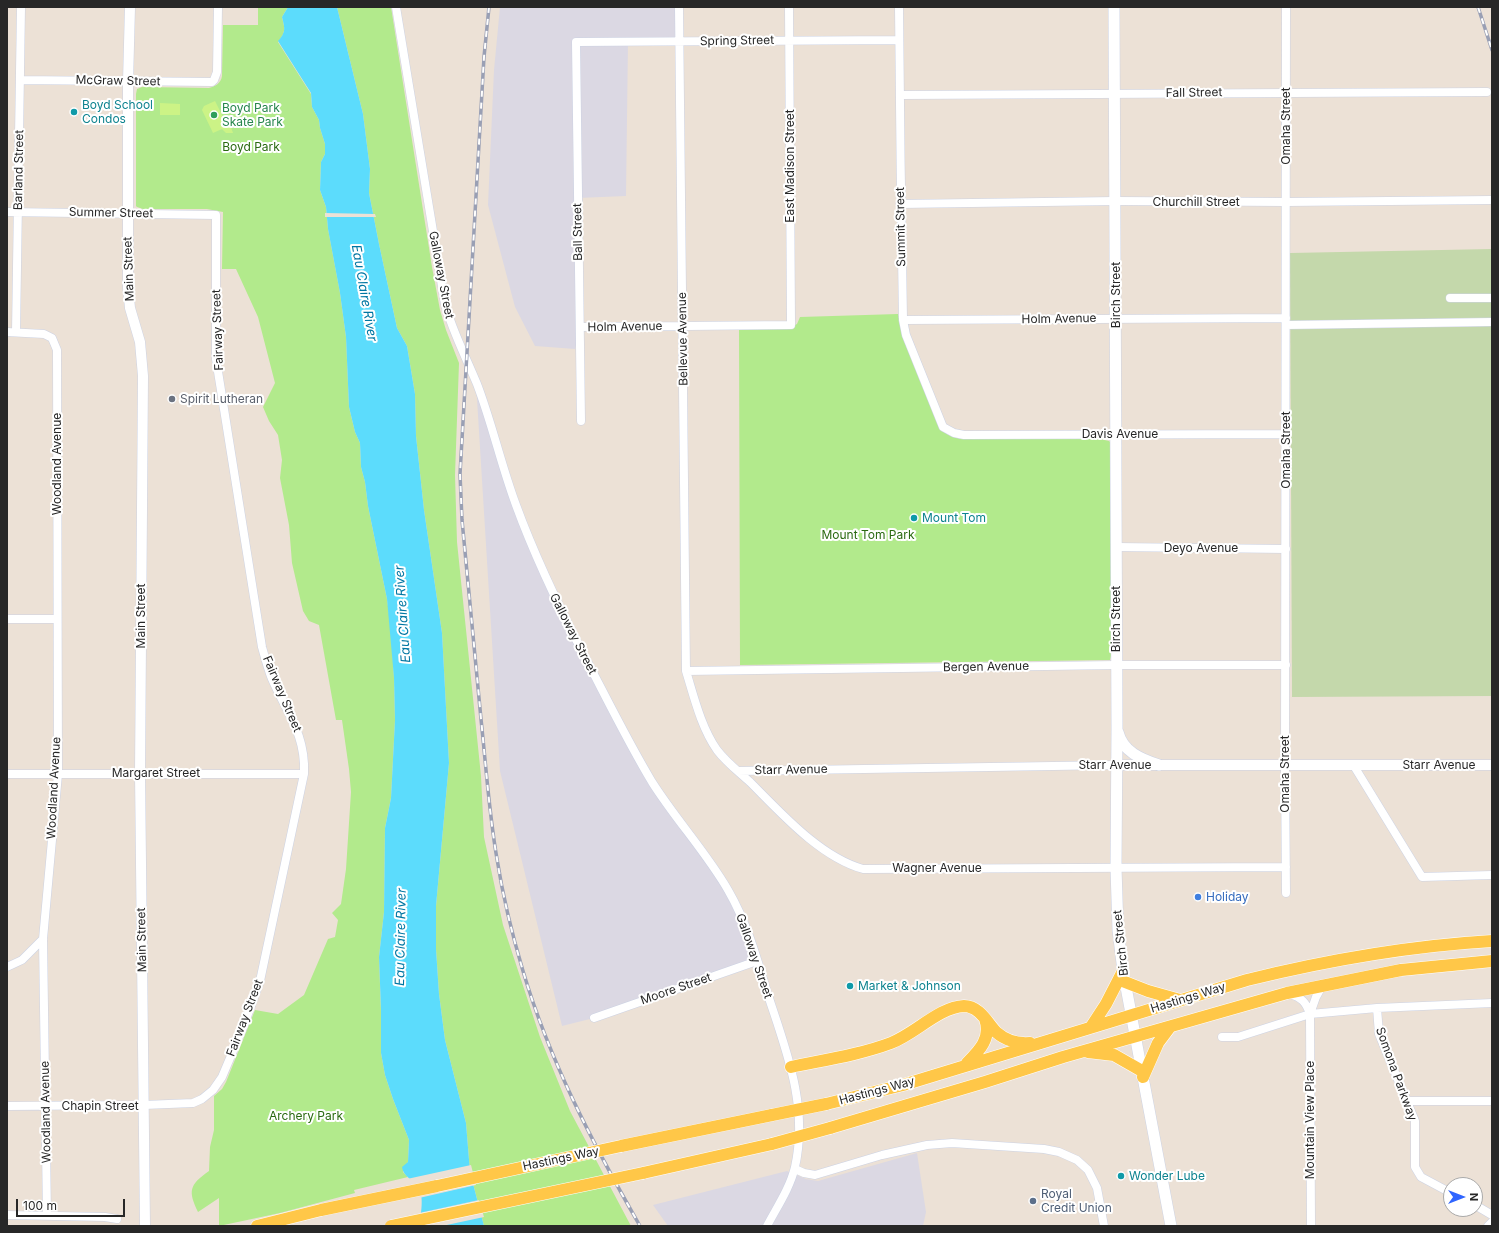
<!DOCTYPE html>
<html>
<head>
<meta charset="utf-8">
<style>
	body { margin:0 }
	#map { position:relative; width:1499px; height:1233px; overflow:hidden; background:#ece1d6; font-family:Inter,sans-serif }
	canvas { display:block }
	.frame { position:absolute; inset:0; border:8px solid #272727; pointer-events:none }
	.north { position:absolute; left:1443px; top:1177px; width:40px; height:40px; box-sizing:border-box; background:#fff; border:1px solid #a9a9a9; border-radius:50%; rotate:90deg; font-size:11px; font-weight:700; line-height:16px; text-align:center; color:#272727 }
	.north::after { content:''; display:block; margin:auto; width:14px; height:18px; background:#3065ff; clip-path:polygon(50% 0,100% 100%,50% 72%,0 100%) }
	.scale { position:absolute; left:16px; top:1199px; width:109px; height:18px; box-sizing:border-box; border:2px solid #272727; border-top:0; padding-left:5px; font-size:12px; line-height:14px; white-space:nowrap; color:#272727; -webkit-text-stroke:3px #fff; paint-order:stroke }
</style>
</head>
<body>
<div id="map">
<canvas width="1499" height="1233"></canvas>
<div class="frame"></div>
<div class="north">N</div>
<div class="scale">100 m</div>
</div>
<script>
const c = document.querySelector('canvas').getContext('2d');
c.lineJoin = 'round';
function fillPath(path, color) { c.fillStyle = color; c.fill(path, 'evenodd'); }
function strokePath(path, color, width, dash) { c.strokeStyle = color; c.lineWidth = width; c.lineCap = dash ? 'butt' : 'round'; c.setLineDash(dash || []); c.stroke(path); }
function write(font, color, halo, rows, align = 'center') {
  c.font = font + ' Inter,sans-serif'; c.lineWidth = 4; c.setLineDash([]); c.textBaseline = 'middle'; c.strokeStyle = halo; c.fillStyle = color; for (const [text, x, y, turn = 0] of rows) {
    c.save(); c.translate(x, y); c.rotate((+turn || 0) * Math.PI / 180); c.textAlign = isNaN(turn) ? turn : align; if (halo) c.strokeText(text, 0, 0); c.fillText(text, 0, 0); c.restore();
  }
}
fillPath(new Path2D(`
	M500 7H679V42H628L626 196 578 198 580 327 575 349 535 346 515 307 488 205 494 70Z
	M476 383 536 557 623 732 729 891 757 961 594 1018 562 1026 500 771Z
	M917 1153 926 1212 923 1226H668L653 1205 787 1171 806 1179 818 1181Z`), '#dbd8e3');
fillPath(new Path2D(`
	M258 7H288L282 17C285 29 286 32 278 42L311 94 312 107 319 120 320 128 325 144V154L321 162 320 190 326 207 328 229 340 293 346 337 349 407 355 432 360 443 361 467 365 482 368 506 387 599 391 628 394 678 395 720 391 798 385 828 384 912 379 957 381 1011V1053L385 1075 393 1099 409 1140 408 1162 403 1172 408 1177 354 1190 355 1193 280 1213 219 1226V1198L198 1212C188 1191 189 1185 209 1171L210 1147 214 1130V1096L222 1089 226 1082 255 1010 278 1014 304 995 328 939 335 937 338 920 332 913 341 904 346 869 351 792 349 769 342 720H336L319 625 309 621 303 611 292 563 289 525 280 478 282 460 278 435 269 421 263 407 275 383 258 317 236 269H222L223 212 207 209H143L137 207 136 206V94L137 89 142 87 209 88C216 86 221 83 222 76L223 25H258Z
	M337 7H391L432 267 440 310 446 330 459 363 455 475 457 542 481 776 484 837 503 925 540 1037 570 1111 631 1226H484L470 1172 466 1123 445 1040 439 994 436 949V906L449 763 442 633 424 510 416 436 415 394 407 346 397 328 379 244 369 193 370 169 363 114Z
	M898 314 903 338 941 429 947 434 960 439 1061 438 1100 439 1109 441 1111 443V656L1110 660 740 665 739 328 793 326 797 324 800 317Z`), '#b2ea8c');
fillPath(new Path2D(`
	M1492 249V696L1292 697 1290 253Z`), '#c4d8ab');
fillPath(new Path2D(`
	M215 101 225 121 231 127 233 133H226L222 129 213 133 202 110 204 106Z
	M160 103 180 104V115H160Z`), '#ccf386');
fillPath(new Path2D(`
	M288 7H337L363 114 370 169 369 193 379 244 397 328 407 346 415 394 416 436 424 510 442 633 449 763 436 906V949L439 994 445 1040 466 1123 470 1172 484 1226H420C420 1214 425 1198 418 1187 413 1180 403 1176 402 1167L408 1162 409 1140 393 1099 385 1075 381 1053V1010L379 957 384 912 385 828 391 798 395 720 394 678 387 599 368 506 365 482 361 467 360 443 355 432 349 407 346 337 340 293 328 229 326 207 320 190 321 162 325 154V144L320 128 319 120 312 107 311 93 278 41C286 32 285 29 282 17Z`), '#5cdcfc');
fillPath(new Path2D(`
	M325 213 375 214 376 217H325Z
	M471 1165 476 1185 419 1198 416 1188 407 1179Z
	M479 1200 484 1217 442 1226H418L419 1213Z`), '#ece1d6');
const minor = new Path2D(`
	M396 7 445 304C453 333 466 357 477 384 492 423 501 465 516 505 535 557 559 607 585 657 607 699 628 742 652 782 676 820 706 852 728 890 746 921 756 955 766 989 785 1048 809 1104 795 1167 790 1188 777 1207 767 1226
	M679 7 686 671C694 697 701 727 717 750 726 762 739 772 750 782 781 813 820 857 863 869L1286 867
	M899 7C900 111 901 216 903 320L906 335 943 427 954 433 964 435 1286 434
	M1286 7 1285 766 1286 893
	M20 80 212 82 214 80 217 72 218 7
	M900 95 1487 92
	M900 204 1115 201 1286 202 1492 200
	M7 212 216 215V359L262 647C265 658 268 669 272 679 287 713 306 735 304 774L260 981 244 1025 222 1077 213 1090 202 1099 193 1103 144 1105 7 1106
	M1450 298H1492
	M903 320 1286 318
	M1286 325 1492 322
	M580 327 791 325 789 7
	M7 332 44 334 52 338 57 350 58 774 43 939 47 1216
	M16 332 21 7
	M581 421 576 42 899 40
	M1116 547 1286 549
	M7 619H57
	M686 671 1117 665H1286
	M1354 766 1422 877 1492 875
	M738 771 1116 765
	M7 774H304
	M7 967 22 960 43 939
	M1290 994C1302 998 1306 1002 1310 1014L1311 1226
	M1377 1008 1379 1034 1415 1121V1167L1421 1177 1451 1193
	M1310 1014 1316 997 1322 986
	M594 1018 757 961
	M1222 1037H1238L1310 1014 1377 1008 1492 1003
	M1408 1101H1492
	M795 1169 804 1173 815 1175 882 1155 927 1145 952 1143 1044 1149 1059 1152 1077 1160 1088 1170 1097 1188 1104 1226
	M1475 1205 1492 1215
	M7 1215 105 1217 117 1219
	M1488 1226 1492 1222`);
const tertiary = new Path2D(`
	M130 7 128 82V288L130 308 140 342 143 376 140 773 145 1226
	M1116 765H1492`);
const secondary = new Path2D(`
	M1114 7 1117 728 1116 868 1118 930 1123 971 1171 1226
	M1118 732C1123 752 1141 759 1159 765`);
const primary = new Path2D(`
	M1125 982 1148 991 1180 1000
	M1091 1027 1106 1004 1123 971
	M1088 1052 1114 1055 1142 1071
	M967 1063C979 1051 992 1038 985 1019
	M791 1067C824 1060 859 1055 891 1043 915 1034 939 1007 964 1006 979 1006 987 1022 996 1032 1005 1040 1018 1044 1030 1043
	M1143 1077 1158 1043 1170 1027
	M826 1104 903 1085 1247 980C1328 960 1409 946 1492 941
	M830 1128 985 1082 1063 1057 1287 993 1401 970 1492 961
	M621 1146 772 1115
	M643 1173 772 1144
	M257 1226 321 1210 437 1186`);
strokePath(minor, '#ccd2e3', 9);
strokePath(tertiary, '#ccd2e3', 11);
strokePath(secondary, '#ccd2e3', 12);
strokePath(primary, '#fff', 13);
strokePath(minor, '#fff', 8);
strokePath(tertiary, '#fff', 10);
strokePath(secondary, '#fff', 11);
strokePath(primary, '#ffc748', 12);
const rail = new Path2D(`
	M489 7 484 57 460 474 462 520C468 586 475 653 481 719 486 766 489 813 497 859 503 897 512 934 523 971 550 1062 593 1144 640 1226
	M1478 7 1492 50`);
strokePath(rail, '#999fb4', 3.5);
strokePath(rail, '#fff', 2, [6]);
const primaryBridge = new Path2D(`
	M772 1115 826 1104
	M772 1144 830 1128
	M437 1186 621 1146
	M391 1226 643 1173`);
strokePath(primaryBridge, '#fff', 13, []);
strokePath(primaryBridge, '#ffc748', 12);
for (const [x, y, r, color] of [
	[74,112,4,"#0f9aa8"],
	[214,115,4,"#2e9e5b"],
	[172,399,4,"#6b7280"],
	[914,518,4,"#0f9aa8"],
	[1198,897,4,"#3f7fe0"],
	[850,986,4,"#0f9aa8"],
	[1121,1176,4,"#0f9aa8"],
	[1033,1201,4,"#5c6f8a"]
]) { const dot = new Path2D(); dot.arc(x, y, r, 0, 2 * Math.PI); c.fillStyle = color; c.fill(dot); strokePath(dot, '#fff', 1.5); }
write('12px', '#272727', '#fff', [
	["Spring Street",737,41,-1],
	["McGraw Street",118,81,1],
	["Fall Street",1194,93,-1],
	["Omaha Street",1286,126,-90],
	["East Madison Street",790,166,-90],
	["Barland Street",19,170,-89],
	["Churchill Street",1196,202],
	["Summer Street",111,213,1],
	["Summit Street",901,227,-91],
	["Ball Street",578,232,-91],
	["Main Street",129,269,-92],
	["Galloway Street",441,275,79],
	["Birch Street",1116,295,-90],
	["Holm Avenue",1059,319,-1],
	["Holm Avenue",625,327,-1],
	["Fairway Street",218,330,-92],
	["Bellevue Avenue",683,339,-91],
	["Davis Avenue",1120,434],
	["Omaha Street",1286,450,-90],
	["Woodland Avenue",57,464,-90],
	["Deyo Avenue",1201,548],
	["Main Street",141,616,-90],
	["Birch Street",1116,619,-90],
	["Galloway Street",573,634,63],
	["Bergen Avenue",986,667,-1],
	["Fairway Street",282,694,67],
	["Starr Avenue",1115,765],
	["Starr Avenue",1439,765],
	["Starr Avenue",791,770,-1],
	["Margaret Street",156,773],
	["Omaha Street",1285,774,-90],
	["Woodland Avenue",54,788,-87],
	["Wagner Avenue",937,868],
	["Main Street",142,940,-91],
	["Birch Street",1121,943,-96],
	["Galloway Street",754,956,71],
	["Moore Street",676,989,-19],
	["Hastings Way",1188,998,-17],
	["Fairway Street",245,1018,-69],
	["Somona Parkway",1396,1074,70],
	["Hastings Way",877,1091,-15],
	["Chapin Street",100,1106],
	["Woodland Avenue",46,1112,-91],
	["Mountain View Place",1310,1120,-90],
	["Hastings Way",561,1159,-12]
]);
write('12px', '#0d838f', '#fff', [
	["Boyd School",82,105],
	["Condos",82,119],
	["Mount Tom",922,518],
	["Market & Johnson",858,986],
	["Wonder Lube",1129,1176]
], 'left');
write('12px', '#27864d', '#fff', [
	["Boyd Park",222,108],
	["Skate Park",222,122]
], 'left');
write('12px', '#2a6a11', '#fff', [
	["Boyd Park",251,147],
	["Mount Tom Park",868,535],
	["Archery Park",306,1116]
]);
write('12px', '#5b616d', '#fff', [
	["Spirit Lutheran",180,399]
], 'left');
write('12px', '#366cbe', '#fff', [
	["Holiday",1206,897]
], 'left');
write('12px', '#4e5e75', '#fff', [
	["Royal",1041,1194],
	["Credit Union",1041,1208]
], 'left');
write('italic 13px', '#0076a2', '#fff', [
	["Eau Claire River",364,293,80],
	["Eau Claire River",403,614,-94],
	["Eau Claire River",401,937,-89]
]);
</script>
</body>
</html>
